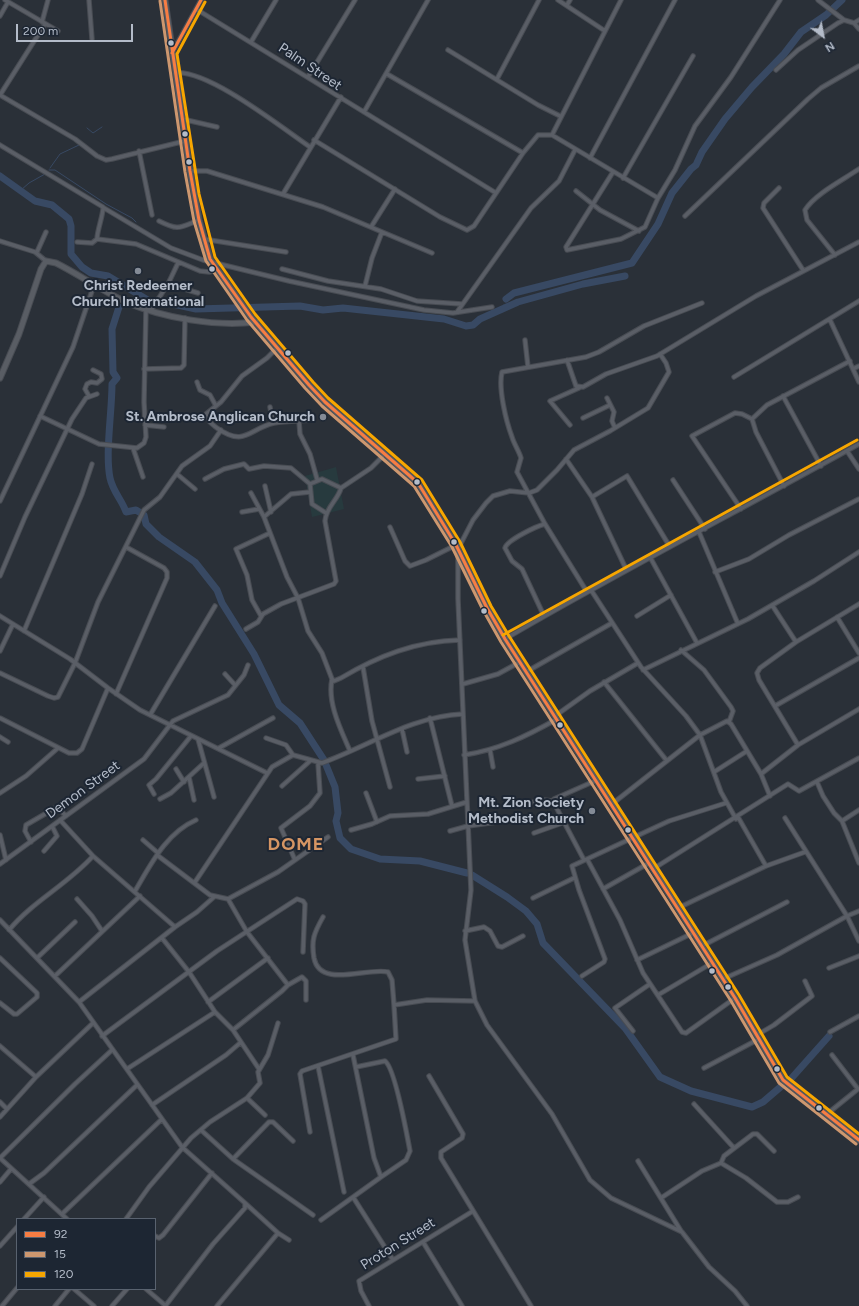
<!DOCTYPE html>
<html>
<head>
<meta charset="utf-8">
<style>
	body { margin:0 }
	#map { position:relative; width:859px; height:1306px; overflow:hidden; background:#2a3038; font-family:Figtree,sans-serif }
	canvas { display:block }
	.legend { position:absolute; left:16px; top:1218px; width:140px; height:72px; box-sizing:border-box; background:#1d2633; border:1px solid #59626f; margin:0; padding:5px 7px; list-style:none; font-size:12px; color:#b4bcc9 }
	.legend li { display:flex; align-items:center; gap:8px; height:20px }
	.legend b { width:20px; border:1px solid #59626f }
	.north { position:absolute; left:803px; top:16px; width:40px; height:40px; -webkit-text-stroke:3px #1d2633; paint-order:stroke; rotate:148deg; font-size:11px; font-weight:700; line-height:16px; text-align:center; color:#b4bcc9 }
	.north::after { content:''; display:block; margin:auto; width:14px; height:18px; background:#b4bcc9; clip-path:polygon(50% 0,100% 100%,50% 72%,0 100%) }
	.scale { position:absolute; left:16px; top:24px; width:117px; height:18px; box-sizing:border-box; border:2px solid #b4bcc9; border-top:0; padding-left:5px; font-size:12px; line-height:14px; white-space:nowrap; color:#b4bcc9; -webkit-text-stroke:3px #1d2633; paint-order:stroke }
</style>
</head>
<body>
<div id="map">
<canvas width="859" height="1306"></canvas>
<ul class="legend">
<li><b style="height:5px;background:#f77d43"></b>92</li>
<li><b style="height:5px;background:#cd976f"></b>15</li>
<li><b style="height:5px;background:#f7a600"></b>120</li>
</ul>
<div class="north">N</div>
<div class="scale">200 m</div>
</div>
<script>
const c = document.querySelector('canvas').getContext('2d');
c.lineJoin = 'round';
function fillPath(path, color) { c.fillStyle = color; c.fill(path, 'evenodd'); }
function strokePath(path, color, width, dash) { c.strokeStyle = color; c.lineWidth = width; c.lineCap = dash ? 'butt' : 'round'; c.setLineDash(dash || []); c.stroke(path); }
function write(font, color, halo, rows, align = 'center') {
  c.font = font + ' Figtree,sans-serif'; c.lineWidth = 4; c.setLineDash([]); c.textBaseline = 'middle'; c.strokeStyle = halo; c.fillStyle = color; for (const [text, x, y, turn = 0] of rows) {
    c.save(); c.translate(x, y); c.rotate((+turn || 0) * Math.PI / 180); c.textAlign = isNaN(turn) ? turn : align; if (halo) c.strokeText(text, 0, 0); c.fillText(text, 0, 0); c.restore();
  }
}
fillPath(new Path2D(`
	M336 467 344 509 312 517 305 476Z`), '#273a3e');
strokePath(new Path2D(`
	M87 128 93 133 102 127
	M50 168 60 154 79 145
	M49 170H55L106 204 132 218 136 222
	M21 190 29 183 45 174
	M504 305 507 307`), '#384963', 1);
strokePath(new Path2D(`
	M0 176 35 201 52 205 69 219 71 226V254L82 267 91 273 108 276 151 302 173 304 196 309 300 306 323 310 343 308 444 319 466 326 473 325 480 319 518 302 583 284 625 276
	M506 299 514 293 632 263 658 224 672 193 691 169 696 165 702 152 725 119 752 87 784 54 801 32 826 15 842 0
	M119 307 112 329 113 372 117 378 112 384C112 412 105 453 110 478 113 492 122 500 126 512L136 510 144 515 146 524 159 537 195 562 217 590 222 603 254 654 279 705 300 723 324 760 335 787 338 813 336 821 340 838 351 849 380 859 420 861 467 873
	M472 875 507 897 526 911 537 924 543 943 625 1028 660 1077 691 1091 752 1107 763 1102 784 1084
	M789 1081 829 1036`), '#384963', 7);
const street = new Path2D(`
	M5 0 58 31
	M89 0 92 39
	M558 0 605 31
	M818 0 844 20
	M567 5 570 0
	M196 9 496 193
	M0 16 8 2
	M42 22 48 0
	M854 23 859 29
	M251 42 276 0
	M448 50 538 105 560 116
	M173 51 201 0
	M776 70 798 50 838 23 844 20 854 23 859 20
	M175 73C208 69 282 128 310 147
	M387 74 523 153
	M308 77 355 0
	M497 79 539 0
	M0 95 75 139 97 156 106 160 112 159 185 141
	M0 95 45 24
	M364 112 428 0
	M182 119 217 127
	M552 135 621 0
	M314 140 440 217 467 230 474 226 523 153 538 135H552L658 198
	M0 145 103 207C104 212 97 231 97 239
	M139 151 152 215
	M590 158 675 0
	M190 171H207L323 207 432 253
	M613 172 566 247 567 250 621 239 645 227 658 198 675 170 695 126 731 77 780 0
	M623 178 693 56
	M779 188 764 203 763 208 803 270
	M576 191 600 210 639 231
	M283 194 341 97
	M104 208 171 248 203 260 289 281 424 310 453 313 492 307
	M685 216 808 99 821 88 859 66
	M159 221C179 231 179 228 199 220
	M371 227 395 189
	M203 239 286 252
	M0 241 35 252 46 261
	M77 242 92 243 97 239 136 244 200 271 209 272 217 270
	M37 252 46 232
	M835 255 807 220 805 210C815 194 843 180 859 169
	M282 269 328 281 381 289 417 301 462 304
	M168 284 198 293
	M365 286 372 258 382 232
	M151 310 168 284 178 263
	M457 312 531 208 559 181 575 150
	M830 320 859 382
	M525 340 528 367
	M277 348 267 358 242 376 221 402 206 414C207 421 212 424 217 428 245 448 250 428 274 423 287 421 299 421 312 420
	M660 354 666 363 669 372 648 408 610 431 574 450 557 470 537 490 529 493 510 491 493 496 486 503 473 520 458 549V599L471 890 465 940 475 1001 487 1025 552 1114 590 1180 611 1198 682 1232 709 1267 735 1291 747 1306
	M567 360 576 386 583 387 606 374 657 356 756 296 859 242
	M144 369 181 368 184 365 185 318
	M853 369 859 366
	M734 377 859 301
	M197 382 200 390 210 395 216 406
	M89 396 85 389 87 384 91 382 97 383 102 379 101 374 93 370
	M783 396 821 466
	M607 398 614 412 612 421 615 428
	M270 407 273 423
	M40 416 99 444 137 448 144 443 146 437 144 402 146 309
	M583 418 610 405
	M299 421 300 434 310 454 317 479
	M145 425 164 427
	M570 425 550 401 579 388
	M133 448 143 477
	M847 451 859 469
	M566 459 592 497 626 569
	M177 474 195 489
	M205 479 224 469 244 464 249 469 264 466 291 468 310 484
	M673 480 705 529
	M265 486 271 512
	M784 486 756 432 752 419 767 405 850 361
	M310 492 291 494 264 517 287 577 298 598 308 631 322 653 332 679 334 681 341 678C378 656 416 641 460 640
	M251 493 264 517
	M592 497 627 476 670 547
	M0 501 73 347 94 285
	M741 509 692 436 735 413 742 414 752 419
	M242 512 259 509
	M326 513 312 504 310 484 322 479 341 488
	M390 527 405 561 410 566 426 560 456 545
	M699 532 738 624
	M650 557 697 643
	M715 572 749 559 789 535 859 499
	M0 576 25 517 72 419 86 398 97 394
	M591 590 641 667 686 716 700 735 721 792 736 819
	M587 592 545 524 517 472 521 458C519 451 514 444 512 437 506 421 498 388 502 372L586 357 599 352 644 326 702 303
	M772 605 796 642
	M0 616 70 659 108 688 140 710 267 773
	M261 616 252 600 247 575 236 549 270 533
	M544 616 522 569 512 561 505 548C507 540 537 526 545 524
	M637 616 671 595
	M837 617 859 653
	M246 629 258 622 263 614 281 604 334 584 336 581 325 521C326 507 338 500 341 488L371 468 385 454
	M24 631 82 494 92 464
	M505 639C621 571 741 510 859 444
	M681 650 704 670 731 707 733 711 729 722
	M0 651 13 624
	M363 667 372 721 390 787
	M643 670 748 619 814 581 859 552
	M526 672 612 623
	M0 673 48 696 54 698 58 697 75 663 98 602 144 510 160 497 182 466 210 446 221 430
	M225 674 235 685
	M332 679C327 703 341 730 350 751
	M604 682 667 761
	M463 684 498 674 520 662
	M116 694 167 578V572L164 568 126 547
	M775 706 859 658
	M150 715 215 606
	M555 716 590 691 638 663
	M0 718 69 753H77L82 749 108 688
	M430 718 452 806
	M402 729 407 752
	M0 737 8 742
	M266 738 286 745 293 755
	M198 739 214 797
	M798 745 759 680 757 673 760 668 796 642 859 604
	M219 748 273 718
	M490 750 493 767
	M464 755C498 750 527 736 557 719
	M176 769 184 782
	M714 772 747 751
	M761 774 798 745 859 709
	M189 777 194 800
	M418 779 445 776
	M817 782 823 796 834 813 842 821 859 863
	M282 786 310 761
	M0 793 26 776 58 748
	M366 793 377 822
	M154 794 149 785 156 779 191 736
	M160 799 171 793 204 763
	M529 803 544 800 553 801
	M612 804 700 735 727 721 731 724 761 774 770 796
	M738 817 766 866
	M785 818 847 916 859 911
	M60 820 93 856 175 927
	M842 821 859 810
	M351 830 372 824 390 816 428 814 467 802
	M450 831 468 826 497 822
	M534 833 565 822
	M0 835 6 860
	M143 840 158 853
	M31 842 25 831 26 825 57 807 66 816
	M44 851 57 836 52 826
	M157 855 210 895 228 899 278 872 328 837
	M587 859 620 920 643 973 682 1032 686 1033 735 998
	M295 860 281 828 310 806 320 793 318 763
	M584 860 554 803V799L597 780
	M0 864 144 759 173 721 228 695 244 675 248 665
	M653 869 788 784 799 791 859 758
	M195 882 272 767 293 755 322 763C369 746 412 716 463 714
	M603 889 649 863
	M135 891C151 864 166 833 196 820
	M533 898 574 878
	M77 899 92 916 102 931
	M228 899 247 932 288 985
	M678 908 766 866 805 852
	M323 917C314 933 311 940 314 958 320 989 367 967 388 972L392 980 394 1005 427 1000 475 1001
	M0 920 79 1002 182 1147 245 1203V1208L213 1244 166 1305
	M9 930C33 901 68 884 93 856
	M465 931 484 927 490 931 498 946 502 947 523 936
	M162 938 189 972 215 1012 233 1030 259 1069
	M702 946 787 902
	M0 958 37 993V997L17 1014H14L0 1003
	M37 958 75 922
	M637 960 693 933
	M829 968 859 956
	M55 976 140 896
	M582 976 604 962 605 959 579 890 572 866 669 821 726 803
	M723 979 777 955 847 916 859 941
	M658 995 712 963
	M79 1002 175 927 197 912 214 897
	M208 1002 268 958
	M233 1030 282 991 288 985 302 977 306 981V1000
	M633 1031 615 1008 650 984
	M830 1032 859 1016
	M757 1035 774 1025 812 996 805 981
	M102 1036 217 951 297 899 303 901 305 904 303 952
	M0 1046 36 1077
	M832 1055 858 1089
	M318 1066 344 1192
	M356 1067 385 1061C395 1068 407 1135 410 1151L406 1160 381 1177
	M704 1068 759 1039
	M127 1069 215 1012
	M429 1076 463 1134 462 1138 441 1152V1158L531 1306
	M247 1098 265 1115
	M0 1102 7 1109
	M694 1104 734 1148
	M152 1105 226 1055 240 1043
	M827 1114 858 1089
	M0 1117 36 1077 93 1023
	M201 1130 233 1159 313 1215
	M310 1132 300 1074 302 1071 396 1039 394 1005
	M0 1158 75 1084 112 1050
	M0 1158 67 1219
	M233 1159 269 1122H273L293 1141
	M638 1161 681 1231
	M721 1163 724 1156 753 1134H757L774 1151
	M0 1182 11 1169
	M29 1184 44 1173 137 1085
	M353 1197 393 1260
	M661 1198 702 1171 721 1163 746 1178 777 1202H788L798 1197
	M62 1214 162 1119
	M24 1219 44 1197
	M126 1219 149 1187 191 1138 210 1122 247 1098 260 1083 258 1072 268 1055 278 1023
	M321 1220 381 1177 374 1158 353 1055
	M278 1233 289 1240
	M155 1236 159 1238 163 1235 212 1173
	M423 1242 462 1306
	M0 1246 17 1227
	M74 1289 94 1306
	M146 1289 166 1306
	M2 1306 17 1288
	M55 1306 69 1289
	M112 1306 127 1289
	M217 1306 278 1233 245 1203
	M369 1306 361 1291 359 1281 473 1211`);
const secondary = new Path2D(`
	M165 0 190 171 199 220 210 259 251 317 309 385 325 402 418 483 456 545 487 608 505 639 633 837 735 998 783 1080 859 1140
	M0 378 19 334 41 269 46 261 56 263C80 275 102 291 126 302 163 318 216 327 256 322`);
strokePath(street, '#484c53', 5.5);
strokePath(secondary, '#484c53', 7);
strokePath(street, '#5a5e66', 3.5);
strokePath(secondary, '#595d64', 5);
strokePath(new Path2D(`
	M165 0 190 171 199 220 210 259 251 317 309 385 325 402 418 483 456 545 487 608 505 639 735 998 783 1080 859 1140
	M172 53 201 0`), '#f77d43', 3);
strokePath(new Path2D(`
	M160 1 185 172 194 221 206 261 247 320 305 388 322 406 414 486 452 547 483 610 501 642 731 1001 779 1083 856 1144`), '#cd976f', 3);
strokePath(new Path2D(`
	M205 2 177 54 199 194 215 257 255 314 313 382 328 398 422 480 460 542 491 606 509 636 739 995 787 1077 859 1134
	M503 635 857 440`), '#f7a600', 3);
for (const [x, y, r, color] of [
	[171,43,3.5,"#b4bcc9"],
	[185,134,3.5,"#b4bcc9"],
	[189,162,3.5,"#b4bcc9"],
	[212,269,3.5,"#b4bcc9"],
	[138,271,4,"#848b96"],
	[288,353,3.5,"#b4bcc9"],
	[323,417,4,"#848b96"],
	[417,482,3.5,"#b4bcc9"],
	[454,542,3.5,"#b4bcc9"],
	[484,611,3.5,"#b4bcc9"],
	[560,725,3.5,"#b4bcc9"],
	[592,811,4,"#848b96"],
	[628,830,3.5,"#b4bcc9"],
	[712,971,3.5,"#b4bcc9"],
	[728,987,3.5,"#b4bcc9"],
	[777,1069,3.5,"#b4bcc9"],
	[819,1108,3.5,"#b4bcc9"]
]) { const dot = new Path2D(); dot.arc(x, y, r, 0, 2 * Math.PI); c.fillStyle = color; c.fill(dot); strokePath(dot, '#1d2633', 1.5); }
write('14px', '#b4bcc9', '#1d2633', [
	["Palm Street",310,67,34],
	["Demon Street",83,790,-36],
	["Proton Street",398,1244,-32]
]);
write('bold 14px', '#b4bcc9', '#1d2633', [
	["Christ Redeemer",138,286,"center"],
	["Church International",138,302,"center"],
	["St. Ambrose Anglican Church",315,417],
	["Mt. Zion Society",584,803],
	["Methodist Church",584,819]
], 'right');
c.letterSpacing = '1px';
write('bold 18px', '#d59563', '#1d2633', [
	["DOME",296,845]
]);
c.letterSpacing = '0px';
</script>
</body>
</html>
